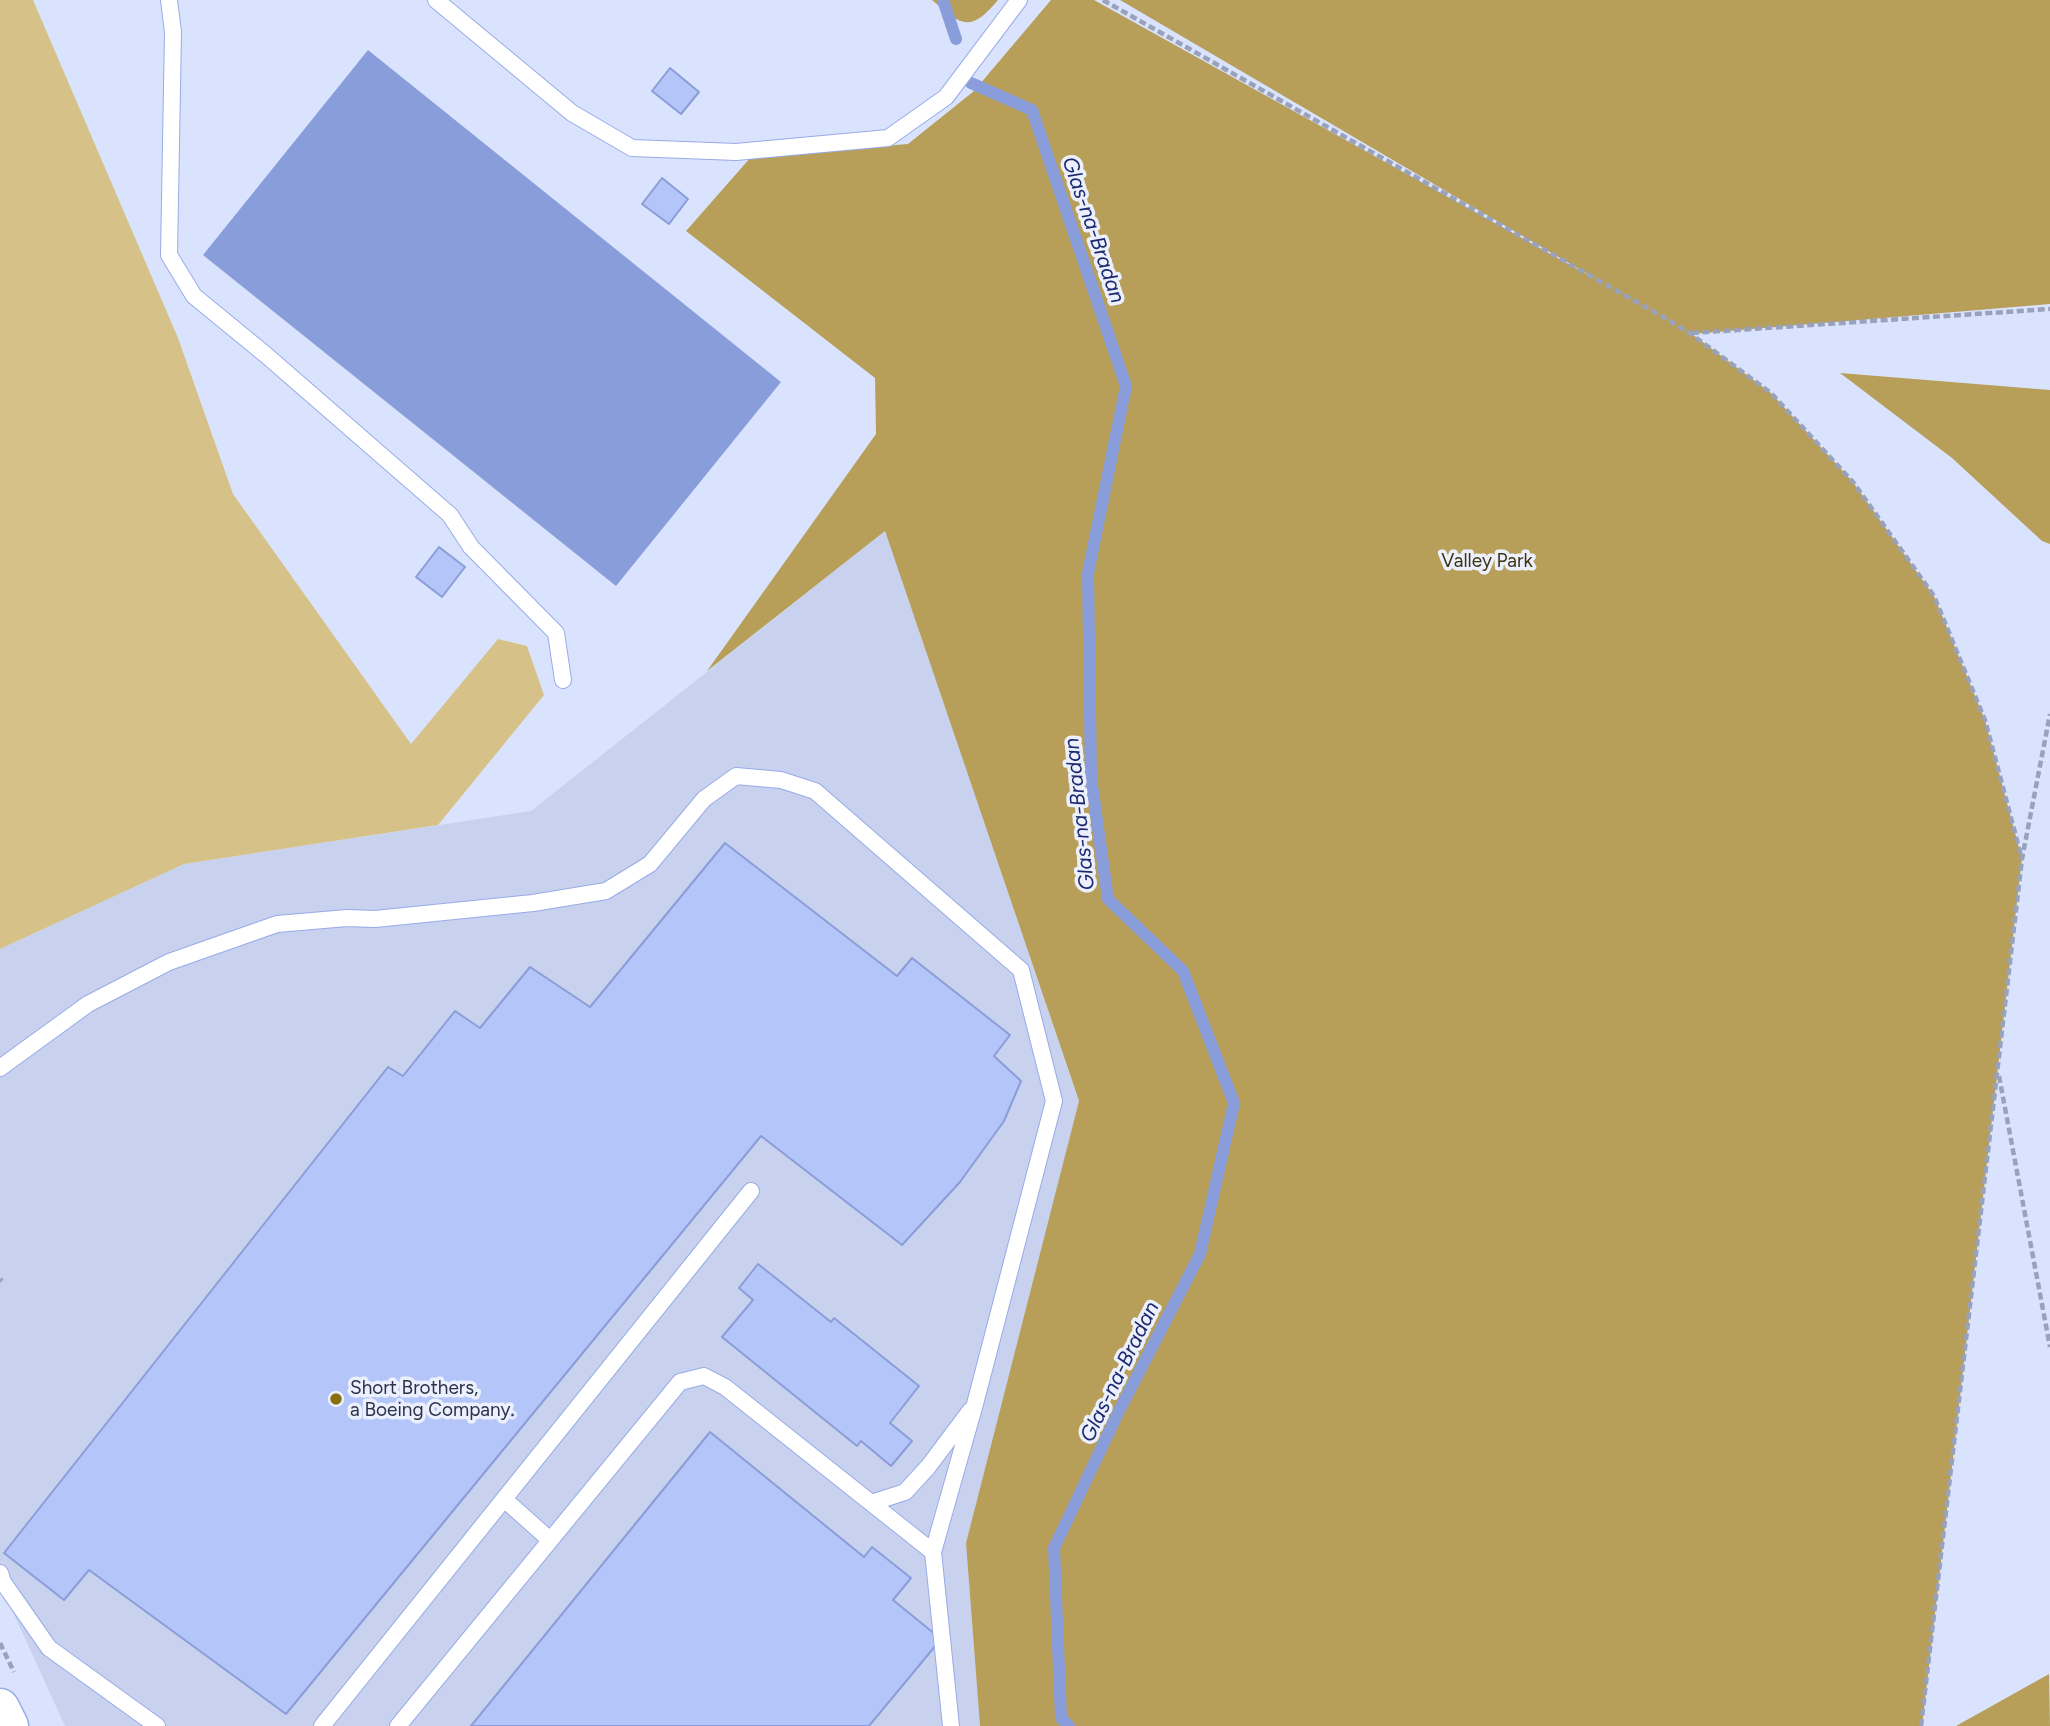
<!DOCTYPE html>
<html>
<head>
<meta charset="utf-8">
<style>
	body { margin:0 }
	canvas { display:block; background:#dae3fd }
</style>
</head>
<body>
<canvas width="2050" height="1726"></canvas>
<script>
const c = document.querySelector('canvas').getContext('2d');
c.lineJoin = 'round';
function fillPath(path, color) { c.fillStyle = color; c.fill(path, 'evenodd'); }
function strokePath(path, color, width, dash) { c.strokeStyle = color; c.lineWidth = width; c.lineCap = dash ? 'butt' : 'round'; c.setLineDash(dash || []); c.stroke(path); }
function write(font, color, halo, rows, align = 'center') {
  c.font = font + ' Figtree,sans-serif'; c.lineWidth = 7; c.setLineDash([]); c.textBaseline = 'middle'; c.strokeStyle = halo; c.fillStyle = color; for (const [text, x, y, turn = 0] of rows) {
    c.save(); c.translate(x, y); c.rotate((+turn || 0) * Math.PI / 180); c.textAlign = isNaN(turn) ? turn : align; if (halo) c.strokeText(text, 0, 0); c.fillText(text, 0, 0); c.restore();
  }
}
fillPath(new Path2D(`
	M885 531 1079 1102 966 1543 980 1726H65L0 1584V949L184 864 531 811Z`), '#c8d2ee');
fillPath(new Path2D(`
	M0 0H33L178 338 233 494 411 744 498 639 527 646 544 695 438 825 184 864 0 949Z`), '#d6c289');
fillPath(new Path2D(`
	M932 0H998C970 34 961 25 932 0Z
	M1051 0H1094L1601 282 1120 0H2050V304L1692 334 1771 393 1853 482 1934 596 1985 720 2022 859 1922 1726H980L966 1543 1079 1101 885 531 707 671 876 434 875 378 686 231 751 157 908 144 974 91Z
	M1840 373 2050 390V544L2042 541 1952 458Z
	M2049 1674 2050 1726H1956Z`), '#b79f59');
fillPath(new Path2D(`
	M368 50 781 382 616 586 203 255Z`), '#899ddb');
strokePath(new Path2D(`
	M943 0 956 39
	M971 83 1032 110 1126 386 1088 573 1091 778 1108 899 1183 971 1234 1103 1200 1254 1119 1411 1054 1548 1061 1718 1069 1726`), '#899ddb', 12);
const building = new Path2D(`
	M670 68 699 92 681 114 652 91Z
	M662 178 688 199 669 224 642 204Z
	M439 547 465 567 442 597 416 577Z
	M725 843 897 976 912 958 1010 1035 994 1056 1021 1081 1004 1121 960 1182 902 1245 761 1136 286 1714 89 1570 64 1600 4 1553 388 1067 403 1076 455 1011 480 1028 530 967 590 1007Z
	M758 1264 831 1322 834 1318 919 1386 890 1423 912 1441 891 1466 861 1441 857 1446 722 1337 753 1300 739 1288Z
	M710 1432 864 1557 872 1547 911 1578 893 1600 941 1639 869 1726H471Z`);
fillPath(building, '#b4c5f9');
strokePath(building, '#8a9dd8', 2);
const lane = new Path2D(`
	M169 0 173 32 169 255 194 296 266 355 450 515 471 547 556 633 563 680
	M436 0 572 113 632 148 736 152 888 138 946 97 1019 0
	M0 1068 88 1004 169 962 277 924 347 918 375 919 533 903 606 891 650 864 704 799 736 776 781 780 815 791 1021 970 1054 1101 975 1404 933 1552 951 1726
	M504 1499 550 1540
	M871 1503 905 1492 928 1467 970 1411
	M0 1573 3 1582 49 1648 157 1726
	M322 1726 751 1191
	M398 1726 680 1382 704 1376 725 1387 933 1552`);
const secondary = new Path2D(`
	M0 1708 9 1726`);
strokePath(lane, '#98abe8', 18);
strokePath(secondary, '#98abe8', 41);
strokePath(new Path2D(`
	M1103 0 1665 318 1691 334 1771 393 1853 482 1934 596 1985 720 2022 859
	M1692 333 2050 309
	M1999 1076 2050 1347
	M0 1279 2 1281
	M0 1643 14 1672
	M1921 1726 2022 859 2050 714`), '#99a1bb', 4.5, [7, 3.5]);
strokePath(lane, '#fff', 16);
strokePath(secondary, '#fff', 38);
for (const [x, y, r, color] of [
	[336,1399,7,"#8a6f11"]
]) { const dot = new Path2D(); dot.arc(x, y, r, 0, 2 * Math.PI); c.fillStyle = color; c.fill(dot); strokePath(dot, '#ecf0fd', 2.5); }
write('19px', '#3d3213', '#ecf0fd', [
	["Valley Park",1487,561]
]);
write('19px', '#2a314a', '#ecf0fd', [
	["Short Brothers,",350,1388],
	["a Boeing Company.",350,1410]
], 'left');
write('italic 21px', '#1c286f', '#ecf0fd', [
	["Glas-na-Bradan",1093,230,71],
	["Glas-na-Bradan",1080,814,-96],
	["Glas-na-Bradan",1120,1372,-64]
]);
</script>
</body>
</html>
